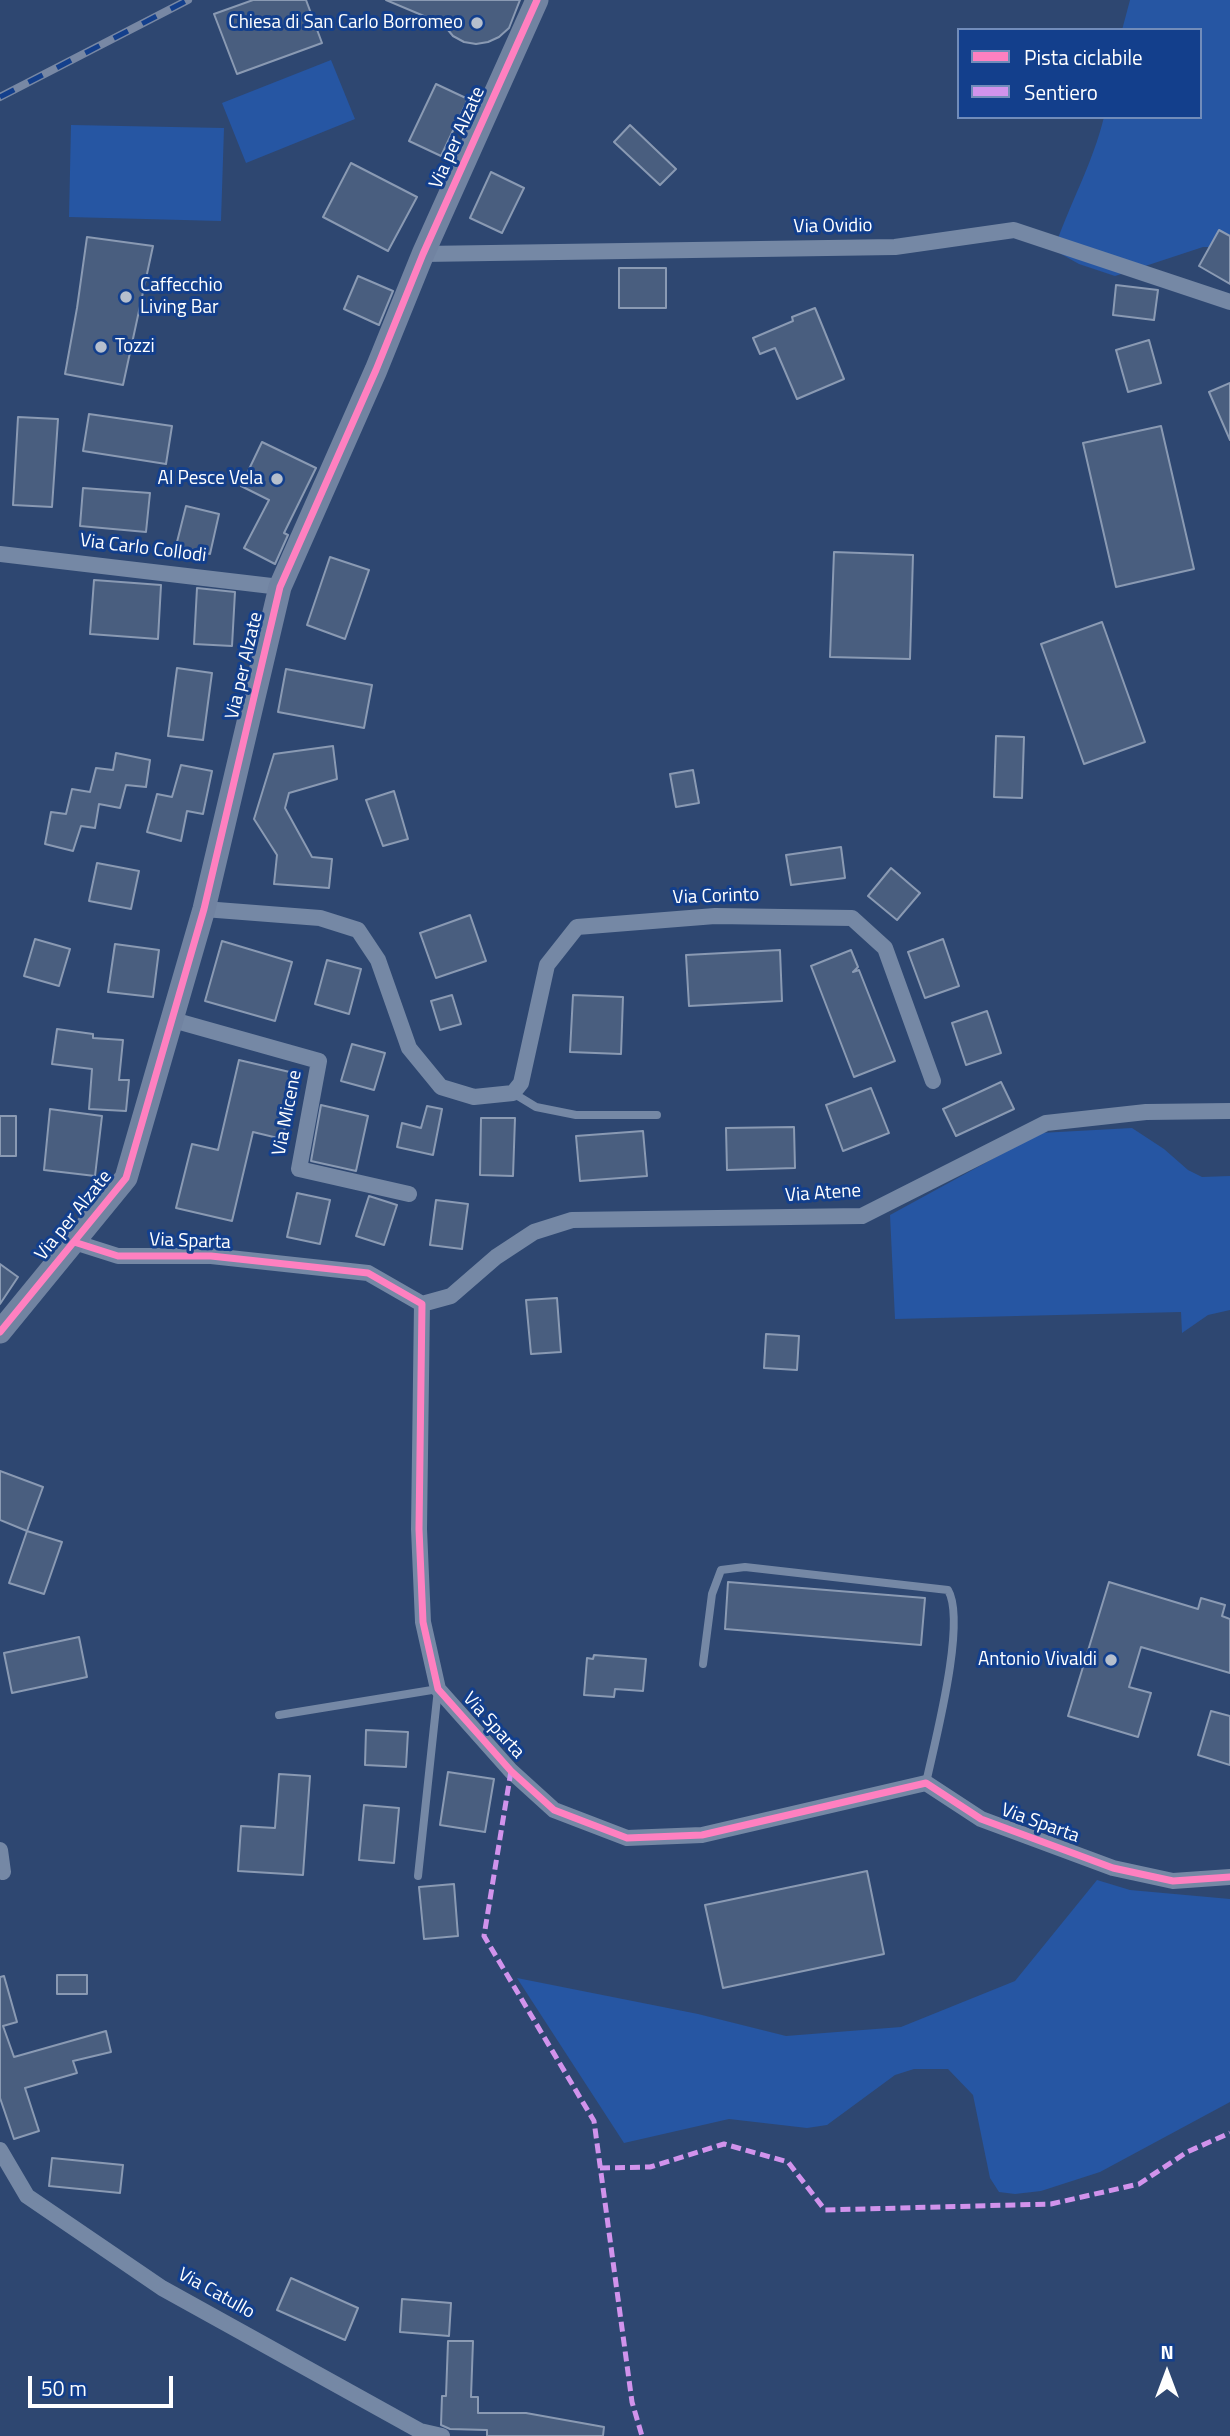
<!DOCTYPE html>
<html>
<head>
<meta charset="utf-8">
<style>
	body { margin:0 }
	#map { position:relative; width:1230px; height:2436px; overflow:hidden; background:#2e4771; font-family:"Titillium Web",sans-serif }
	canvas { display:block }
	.legend { position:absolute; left:957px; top:28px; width:245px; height:91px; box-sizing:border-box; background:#133f8c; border:2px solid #718cba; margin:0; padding:9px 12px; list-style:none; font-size:21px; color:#fff }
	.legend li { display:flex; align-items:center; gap:14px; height:35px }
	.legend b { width:35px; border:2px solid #718cba }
	.north { position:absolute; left:1132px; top:2338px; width:70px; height:70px; -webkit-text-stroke:5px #133f8c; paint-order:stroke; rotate:0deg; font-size:19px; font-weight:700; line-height:28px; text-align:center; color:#fff }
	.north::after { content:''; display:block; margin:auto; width:24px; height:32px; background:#fff; clip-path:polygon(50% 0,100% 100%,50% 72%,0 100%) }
	.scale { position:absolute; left:28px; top:2376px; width:145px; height:32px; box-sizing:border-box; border:4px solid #fff; border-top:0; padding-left:9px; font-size:21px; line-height:24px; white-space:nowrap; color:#fff; -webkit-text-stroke:5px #133f8c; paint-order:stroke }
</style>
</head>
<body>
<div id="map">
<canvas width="1230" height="2436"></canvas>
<ul class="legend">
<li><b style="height:9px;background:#ff80c0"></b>Pista ciclabile</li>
<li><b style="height:9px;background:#d193ec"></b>Sentiero</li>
</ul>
<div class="north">N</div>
<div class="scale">50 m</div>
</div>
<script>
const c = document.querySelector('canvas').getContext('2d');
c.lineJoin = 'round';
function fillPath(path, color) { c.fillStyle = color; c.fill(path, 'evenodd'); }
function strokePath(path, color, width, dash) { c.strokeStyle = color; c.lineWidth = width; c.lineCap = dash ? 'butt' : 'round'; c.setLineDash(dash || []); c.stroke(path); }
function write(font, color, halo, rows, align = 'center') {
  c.font = font + ' "Titillium Web",sans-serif'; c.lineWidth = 6; c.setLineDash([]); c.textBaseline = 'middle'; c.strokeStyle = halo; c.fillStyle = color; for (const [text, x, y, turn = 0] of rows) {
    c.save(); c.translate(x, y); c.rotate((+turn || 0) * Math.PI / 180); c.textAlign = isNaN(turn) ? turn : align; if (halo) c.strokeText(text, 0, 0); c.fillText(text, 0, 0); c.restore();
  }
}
fillPath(new Path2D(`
	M1130 0H1230V247H1203L1115 276 1079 264 1054 250C1069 205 1093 163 1104 117H1200V30H1122Z
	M331 60 355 119 246 163 222 103Z
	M71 125 224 128 221 221 69 217Z
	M1132 1128 1164 1149 1188 1170 1202 1177 1230 1176V1310L1208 1315 1182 1333 1181 1312 895 1319 890 1215 1040 1133Z
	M1097 1880 1130 1890 1230 1899V2102L1100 2172 1041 2191 1015 2194 999 2192 990 2178 973 2095 948 2069H914L895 2075 827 2125 807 2128 729 2119 624 2143 517 1978 698 2014 786 2036 901 2027 1015 1981Z`), '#2656a3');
const building = new Path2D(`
	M253 0H306L322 43 237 74 214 14Z
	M386 0H520L509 28 499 37 488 42 476 44 464 42 453 36 443 24Z
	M436 84 468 99 441 156 409 141Z
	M630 125 676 169 660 185 614 142Z
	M351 163 417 197 388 251 323 217Z
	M491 172 524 188 502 233 470 218Z
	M1219 230 1230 236V284L1199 266Z
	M87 237 153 246 123 385 65 374 77 308Z
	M619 268H666V308H619Z
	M358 276 393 291 379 325 344 309Z
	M1116 285 1158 290 1154 320 1113 315Z
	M815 308 844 379 797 399 775 348 760 354 753 338 793 321 792 317Z
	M1149 340 1161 383 1128 392 1116 350Z
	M1230 383V440L1209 392Z
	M89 414 172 426 166 464 83 451Z
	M18 417 58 419 52 507 13 505Z
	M1161 426 1194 569 1116 587 1083 443Z
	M262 442 316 468 284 533 288 535 275 564 244 548 269 500 241 486Z
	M83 488 150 493 146 532 80 526Z
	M186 506 219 514 210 554 176 546Z
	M834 552 913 555 910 659 830 657Z
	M330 557 369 570 345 639 307 625Z
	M94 580 161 585 158 639 90 634Z
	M197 588 235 592 232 646 194 644Z
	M1102 622 1145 742 1084 764 1041 644Z
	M177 668 212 673 203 740 168 736Z
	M286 669 372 685 364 728 278 712Z
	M996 736 1024 737 1022 798 994 797Z
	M333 746 337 779 289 793 285 808 312 857 332 859 329 888 274 884 277 855 254 819 274 754Z
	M116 753 150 760 146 787 126 785 120 808 99 804 95 828 81 826 73 851 45 844 51 812 66 814 72 789 90 792 96 768 113 770Z
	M181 765 212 771 203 814 187 811 181 841 147 832 157 794 172 797Z
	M693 770 699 803 676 807 670 774Z
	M394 791 408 839 383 846 366 800Z
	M841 847 845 878 791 885 786 855Z
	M97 863 139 871 131 909 89 901Z
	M891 868 920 893 897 920 868 896Z
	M470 915 486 961 436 978 420 933Z
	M35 939 70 949 59 986 24 976Z
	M943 939 959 986 925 998 908 952Z
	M222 941 292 962 275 1021 205 1001Z
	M115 944 159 950 153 997 108 992Z
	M780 950 782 1001 689 1006 686 955Z
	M851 950 858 967 853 972 859 970 895 1061 854 1077 811 966Z
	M327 960 361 969 349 1014 315 1004Z
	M452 995 461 1024 440 1030 431 1001Z
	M573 995 623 997 621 1054 570 1052Z
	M987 1011 1001 1053 966 1065 952 1023Z
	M57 1029 93 1034V1038L123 1040 119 1080H129L126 1111 89 1109 92 1069 52 1064Z
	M352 1044 385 1053 374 1090 341 1081Z
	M239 1060 298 1074 282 1139 253 1132 232 1221 176 1208 192 1144 218 1150Z
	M1001 1082 1014 1109 956 1136 943 1109Z
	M871 1088 889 1133 843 1151 826 1105Z
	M321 1105 368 1116 356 1171 311 1161Z
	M427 1106 442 1109 433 1155 397 1147 402 1123 421 1128Z
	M50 1109 102 1116 95 1176 44 1170Z
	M0 1116H16V1156H0Z
	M481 1118H515L513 1176 480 1175Z
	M794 1127 795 1168 727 1170 726 1128Z
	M643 1131 647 1176 580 1181 576 1136Z
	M297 1193 330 1200 320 1244 287 1237Z
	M369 1196 397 1205 384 1245 356 1236Z
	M436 1200 468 1204 462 1249 430 1245Z
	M0 1264 18 1277 0 1304Z
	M557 1298 561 1352 531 1354 526 1300Z
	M766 1334 799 1336 797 1370 764 1368Z
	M0 1471 43 1487 27 1531 0 1520Z
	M27 1531 62 1542 44 1594 9 1583Z
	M728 1582 925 1598 921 1645 725 1629Z
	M1109 1582 1198 1609 1201 1598 1225 1605 1222 1616 1230 1619V1673L1141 1647 1129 1687 1151 1693 1138 1737 1068 1716Z
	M79 1637 87 1677 12 1693 4 1653Z
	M594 1655 646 1659 643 1691 615 1689 614 1697 584 1695 587 1658 593 1659Z
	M1211 1711 1230 1716V1765L1198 1755Z
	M366 1730 408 1732 406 1767 365 1765Z
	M448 1772 494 1779 485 1832 440 1825Z
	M279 1774 310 1776 303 1875 238 1871 241 1826 275 1828Z
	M364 1805 399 1808 394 1863 359 1860Z
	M867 1871 884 1954 723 1988 705 1905Z
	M454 1884 458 1936 424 1939 419 1887Z
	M57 1975H87V1994H57Z
	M4 1976 17 2022 3 2026 14 2057 106 2031 111 2052 73 2061 77 2073 25 2088 39 2131 14 2139 0 2098V1977Z
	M52 2158 123 2165 120 2193 49 2186Z
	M291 2278 358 2308 345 2340 277 2310Z
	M402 2299 451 2303 449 2336 400 2332Z
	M448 2341H473L471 2397H478V2413H526L604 2427 603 2436H487V2430L450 2429 441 2425 442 2396H446Z`);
fillPath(building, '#495e7f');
strokePath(building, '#8a9ab3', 2);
strokePath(new Path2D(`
	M513 1093 536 1107 576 1115H657
	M703 1664 712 1594 721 1570 745 1567 948 1590C967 1622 934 1745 926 1783
	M279 1715 438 1689 418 1876`), '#7588a5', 8);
strokePath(new Path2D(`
	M423 254 895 247 1014 230 1230 302
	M0 554 280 587
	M204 909 320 918 358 930 378 960 409 1048 441 1087 474 1097 513 1093 521 1083 547 965 577 927 715 916 852 918 885 948 933 1081
	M173 1020 319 1061 299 1169 409 1194
	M74 1242 118 1256H211L368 1273 422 1304 419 1529 423 1622 438 1689 511 1771 554 1810 627 1838 702 1835 926 1783 981 1819 1113 1868 1173 1881 1230 1877
	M422 1304 451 1296 496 1257 534 1232 572 1220 862 1216 1046 1123 1146 1112 1230 1111
	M0 1850 3 1872
	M0 2150 27 2196 162 2288 420 2431 442 2436`), '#7588a5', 16);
strokePath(new Path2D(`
	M0 1332 126 1178 204 909 280 587 376 370 423 254 537 0`), '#7183a1', 23);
const rail = new Path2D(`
	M0 97 188 0`);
strokePath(rail, '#7888a4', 8);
strokePath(rail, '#133f8c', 5, [16]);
strokePath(new Path2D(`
	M511 1771 484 1936 594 2121 632 2402 642 2436
	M600 2168 650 2167 724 2144 788 2162 825 2210 1051 2204 1139 2184 1187 2152 1230 2133`), '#d193ec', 5, [10, 5]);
strokePath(new Path2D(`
	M74 1242 118 1256H211L368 1273 422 1304 419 1529 423 1622 438 1689 511 1771 554 1810 627 1838 702 1835 926 1783 981 1819 1113 1868 1173 1881 1230 1877
	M0 1332 126 1178 204 909 280 587 376 370 423 254 537 0`), '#ff80c0', 7);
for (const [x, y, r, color] of [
	[477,23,7,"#b6bfcd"],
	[126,297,7,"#b6bfcd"],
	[101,347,7,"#b6bfcd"],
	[277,479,7,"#b6bfcd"],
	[1111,1660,7,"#b6bfcd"]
]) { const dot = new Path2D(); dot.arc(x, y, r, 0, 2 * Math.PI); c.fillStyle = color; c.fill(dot); strokePath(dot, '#133f8c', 2.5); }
write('19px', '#fff', '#133f8c', [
	["Chiesa di San Carlo Borromeo",463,23],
	["Caffecchio",140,286,"left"],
	["Living Bar",140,308,"left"],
	["Tozzi",115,347,"left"],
	["Al Pesce Vela",263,479],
	["Antonio Vivaldi",1097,1660]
], 'right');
write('19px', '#fff', '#133f8c', [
	["Via per Alzate",458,138,-66],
	["Via Ovidio",833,227,-1],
	["Via Carlo Collodi",143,549,7],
	["Via per Alzate",245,666,-77],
	["Via Corinto",716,897,-2],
	["Via Micene",288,1113,-79],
	["Via Atene",823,1194,-4],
	["Via per Alzate",74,1216,-51],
	["Via Sparta",190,1242,2],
	["Via Sparta",493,1726,48],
	["Via Sparta",1040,1824,20],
	["Via Catullo",216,2294,29]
]);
</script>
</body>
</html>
